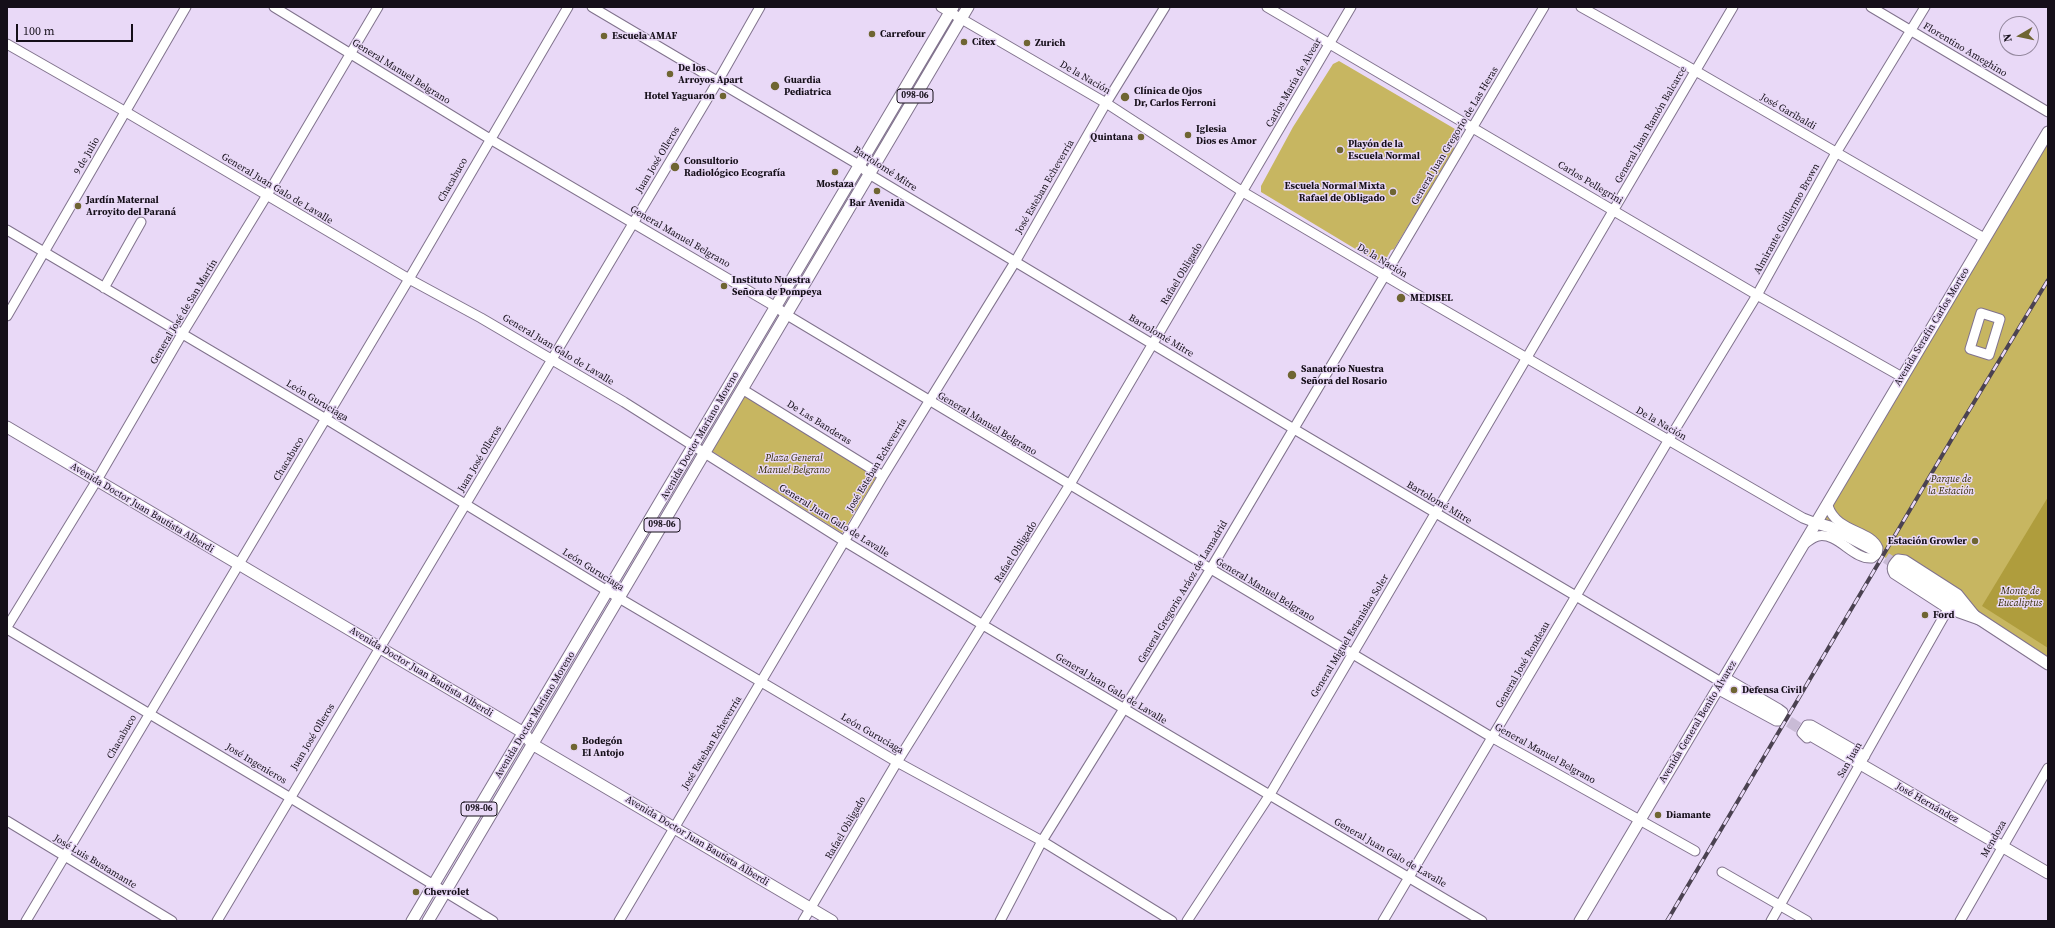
<!DOCTYPE html>
<html>
<head>
<meta charset="utf-8">
<style>
	body { margin:0 }
	#map { position:relative; width:2055px; height:928px; overflow:hidden; background:#e9d9f7; font-family:"Source Serif 4",serif }
	canvas { display:block }
	.frame { position:absolute; inset:0; border:8px solid #150f19; pointer-events:none }
	.north { position:absolute; left:1999px; top:16px; width:40px; height:40px; box-sizing:border-box; background:#e9d9f7; border:1px solid #94889e; border-radius:50%; rotate:261deg; font-size:11px; font-weight:700; line-height:16px; text-align:center; color:#150f19 }
	.north::after { content:''; display:block; margin:auto; width:14px; height:18px; background:#6f6532; clip-path:polygon(50% 0,100% 100%,50% 72%,0 100%) }
	.scale { position:absolute; left:16px; top:24px; width:117px; height:18px; box-sizing:border-box; border:2px solid #150f19; border-top:0; padding-left:5px; font-size:12px; line-height:14px; white-space:nowrap; color:#150f19; -webkit-text-stroke:3px #e9d9f7; paint-order:stroke }
</style>
</head>
<body>
<div id="map">
<canvas width="2055" height="928"></canvas>
<div class="frame"></div>
<div class="north">N</div>
<div class="scale">100 m</div>
</div>
<script>
const c = document.querySelector('canvas').getContext('2d');
c.lineJoin = 'round';
function fillPath(path, color) { c.fillStyle = color; c.fill(path, 'evenodd'); }
function strokePath(path, color, width, dash) { c.strokeStyle = color; c.lineWidth = width; c.lineCap = dash ? 'butt' : 'round'; c.setLineDash(dash || []); c.stroke(path); }
function write(font, color, halo, rows, align = 'center') {
  c.font = font + ' "Source Serif 4",serif'; c.lineWidth = 3; c.setLineDash([]); c.textBaseline = 'middle'; c.strokeStyle = halo; c.fillStyle = color; for (const [text, x, y, turn = 0] of rows) {
    c.save(); c.translate(x, y); c.rotate((+turn || 0) * Math.PI / 180); c.textAlign = isNaN(turn) ? turn : align; if (halo) c.strokeText(text, 0, 0); c.fillText(text, 0, 0); c.restore();
  }
}
fillPath(new Path2D(`
	M1339 61 1455 129 1459 136 1453 147 1455 149 1394 249 1391 250 1385 261 1377 262 1261 192V186L1293 127 1333 64Z
	M2048 132V664L1872 549 1816 523Z
	M746 394 877 476 842 533 710 450Z`), '#c7b661');
fillPath(new Path2D(`
	M2048 497V648L1982 606Z`), '#af9d3d');
strokePath(new Path2D(`
	M1872 549 1900 567
	M1775 713 1807 733`), '#c9bbd6', 11, [11, 5.5]);
const minor = new Path2D(`
	M274 7 490 139 776 307 787 315 1493 738 1695 851
	M592 7 859 165 869 174 1294 429 1721 682
	M941 7 1106 103 1243 192 1411 291 1803 518 1816 523
	M1267 7 1757 295 1902 377
	M1581 7 1694 70 1984 238
	M1871 7 2048 112
	M7 44 126 112 409 279 481 318 624 402 844 541 983 625 1482 921
	M7 230 326 419 619 598 897 762 1042 841 1172 921
	M104 288 141 222
	M1981 313 2000 319 1989 355 1970 349Z
	M7 316 186 7
	M742 389 883 476
	M1804 544C1809 541 1813 537 1818 536 1838 532 1853 560 1872 558L1877 554 1878 548C1870 529 1837 533 1828 506
	M1898 559 1905 560 1958 594 1979 620 1948 609 1894 574C1890 568 1893 564 1898 559Z
	M7 627 97 480 182 334 267 195 378 7
	M7 629 289 797 493 921
	M1717 689 1776 721H1779L1784 716 1783 712 1779 709 1724 677
	M1807 738 1802 733 1807 725H1811L1865 756
	M7 821 172 921
	M1722 872 1807 921
	M26 921 409 279 568 7
	M217 921 718 81 760 7
	M619 921 883 476 1015 262 1106 103 1165 7
	M803 921 897 762 1069 486 1351 7
	M1000 921 1042 841 1210 570 1544 7
	M1187 921 1269 796 1733 7
	M1383 921 1668 441 1757 295 1836 153 1925 7
	M1771 921 1948 609
	M1960 921 2048 768`);
const major = new Path2D(`
	M7 427 524 733 532 744 832 921
	M1816 523 1830 527 1872 549
	M1900 567 2048 664
	M1721 682 1775 713
	M1807 733 2048 873
	M412 921C594 617 772 311 953 7
	M428 921 968 7
	M1580 921 2048 132`);
strokePath(minor, '#81738d', 11);
strokePath(major, '#81738d', 13);
strokePath(minor, '#fff', 9);
strokePath(major, '#fff', 11);
const rail = new Path2D(`
	M1667 921 1956 432 2048 280`);
strokePath(rail, '#4b4251', 4);
strokePath(rail, '#e9d9f7', 2.5, [8]);
for (const [x, y, r, color] of [
	[872,34,4,"#6f6532"],
	[604,36,4,"#6f6532"],
	[964,42,4,"#6f6532"],
	[1027,43,4,"#6f6532"],
	[670,74,4,"#6f6532"],
	[775,86,5,"#6f6532"],
	[723,96,4,"#6f6532"],
	[1125,97,5,"#6f6532"],
	[1188,135,4,"#6f6532"],
	[1141,137,4,"#6f6532"],
	[1340,150,4,"#6f6532"],
	[675,167,5,"#6f6532"],
	[835,172,4,"#6f6532"],
	[877,191,4,"#6f6532"],
	[1393,192,4,"#6f6532"],
	[78,206,4,"#6f6532"],
	[724,286,4,"#6f6532"],
	[1401,298,5,"#6f6532"],
	[1292,375,5,"#6f6532"],
	[1975,541,4,"#6f6532"],
	[1925,615,4,"#6f6532"],
	[1734,690,4,"#6f6532"],
	[574,747,4,"#6f6532"],
	[1658,815,4,"#6f6532"],
	[416,892,4,"#6f6532"]
]) { const dot = new Path2D(); dot.arc(x, y, r, 0, 2 * Math.PI); c.fillStyle = color; c.fill(dot); strokePath(dot, '#e9d9f7', 1.5); }
for (const [x, y, w] of [
	[915,96,36],
	[662,525,36],
	[479,809,36]
]) { const box = new Path2D(); box.roundRect(x - w / 2, y - 7, w, 14, 3); c.fillStyle = '#e9d9f7'; c.fill(box); strokePath(box, '#150f19', 1); }
write('bold 9px', '#150f19', null, [
	["098-06",915,96],
	["098-06",662,525],
	["098-06",479,809]
]);
write('bold 10px', '#150f19', '#e9d9f7', [
	["Carrefour",880,34],
	["Escuela AMAF",612,36],
	["Citex",972,42],
	["Zurich",1035,43],
	["De los",678,68],
	["Arroyos Apart",678,80],
	["Guardia",784,80],
	["Pediatrica",784,92],
	["Clínica de Ojos",1134,91],
	["Dr, Carlos Ferroni",1134,103],
	["Hotel Yaguaron",715,96,"right"],
	["Iglesia",1196,129],
	["Dios es Amor",1196,141],
	["Quintana",1133,137,"right"],
	["Playón de la",1348,144],
	["Escuela Normal",1348,156],
	["Consultorio",684,161],
	["Radiológico Ecografía",684,173],
	["Mostaza",835,184,"center"],
	["Escuela Normal Mixta",1385,186,"right"],
	["Rafael de Obligado",1385,198,"right"],
	["Jardín Maternal",86,200],
	["Arroyito del Paraná",86,212],
	["Bar Avenida",877,203,"center"],
	["Instituto Nuestra",732,280],
	["Señora de Pompeya",732,292],
	["MEDISEL",1410,298],
	["Sanatorio Nuestra",1301,369],
	["Señora del Rosario",1301,381],
	["Estación Growler",1967,541,"right"],
	["Ford",1933,615],
	["Defensa Civil",1742,690],
	["Bodegón",582,741],
	["El Antojo",582,753],
	["Diamante",1666,815],
	["Chevrolet",424,892]
], 'left');
write('10px', '#150f19', '#e9d9f7', [
	["Florentino Ameghino",1965,50,31],
	["General Manuel Belgrano",401,72,32],
	["De la Nación",1085,78,30],
	["Carlos María de Alvear",1294,83,-60],
	["José Garibaldi",1788,112,30],
	["General Juan Ramón Balcarce",1651,125,-60],
	["General Juan Gregorio de Las Heras",1455,136,-59],
	["9 de Julio",87,156,-60],
	["Juan José Olleros",658,160,-59],
	["Bartolomé Mitre",885,169,33],
	["Chacabuco",453,180,-60],
	["Carlos Pellegrini",1590,183,31],
	["José Esteban Echeverría",1045,187,-60],
	["General Juan Galo de Lavalle",277,189,31],
	["Almirante Guillermo Brown",1787,219,-61],
	["General Manuel Belgrano",680,237,30],
	["De la Nación",1382,261,31],
	["Rafael Obligado",1182,274,-59],
	["General José de San Martín",184,312,-59],
	["Avenida Serafín Carlos Morteo",1932,327,-59],
	["Bartolomé Mitre",1161,336,31],
	["General Juan Galo de Lavalle",558,350,31],
	["León Guruciaga",317,401,31],
	["De Las Banderas",819,423,32],
	["General Manuel Belgrano",987,424,31],
	["De la Nación",1661,424,30],
	["Avenida Doctor Mariano Moreno",700,436,-60],
	["Chacabuco",289,459,-59],
	["Juan José Olleros",480,459,-59],
	["José Esteban Echeverría",877,465,-59],
	["Bartolomé Mitre",1439,503,31],
	["Avenida Doctor Juan Bautista Alberdi",142,508,31],
	["General Juan Galo de Lavalle",834,521,32],
	["Rafael Obligado",1016,552,-58],
	["León Guruciaga",593,570,32],
	["General Manuel Belgrano",1265,590,31],
	["General Gregorio Aráoz de Lamadrid",1183,592,-59],
	["General Miguel Estanislao Soler",1350,636,-59],
	["General José Rondeau",1523,665,-60],
	["Avenida Doctor Juan Bautista Alberdi",421,672,31],
	["General Juan Galo de Lavalle",1111,689,31],
	["Avenida Doctor Mariano Moreno",535,715,-59],
	["Avenida General Benito Álvarez",1698,722,-59],
	["León Guruciaga",872,734,30],
	["Chacabuco",122,737,-60],
	["Juan José Olleros",313,737,-59],
	["José Esteban Echeverría",712,743,-59],
	["General Manuel Belgrano",1545,754,29],
	["San Juan",1850,760,-60],
	["José Ingenieros",256,764,31],
	["José Hernández",1927,803,30],
	["Rafael Obligado",846,828,-60],
	["Mendoza",1994,839,-60],
	["Avenida Doctor Juan Bautista Alberdi",697,841,31],
	["General Juan Galo de Lavalle",1390,853,30],
	["José Luis Bustamante",95,862,31]
]);
write('italic 10px', '#352d03', '#e9d9f7', [
	["Plaza General",794,458],
	["Manuel Belgrano",794,470],
	["Parque de",1951,479],
	["la Estación",1951,491],
	["Monte de",2020,591],
	["Eucaliptus",2020,603]
]);
</script>
</body>
</html>
